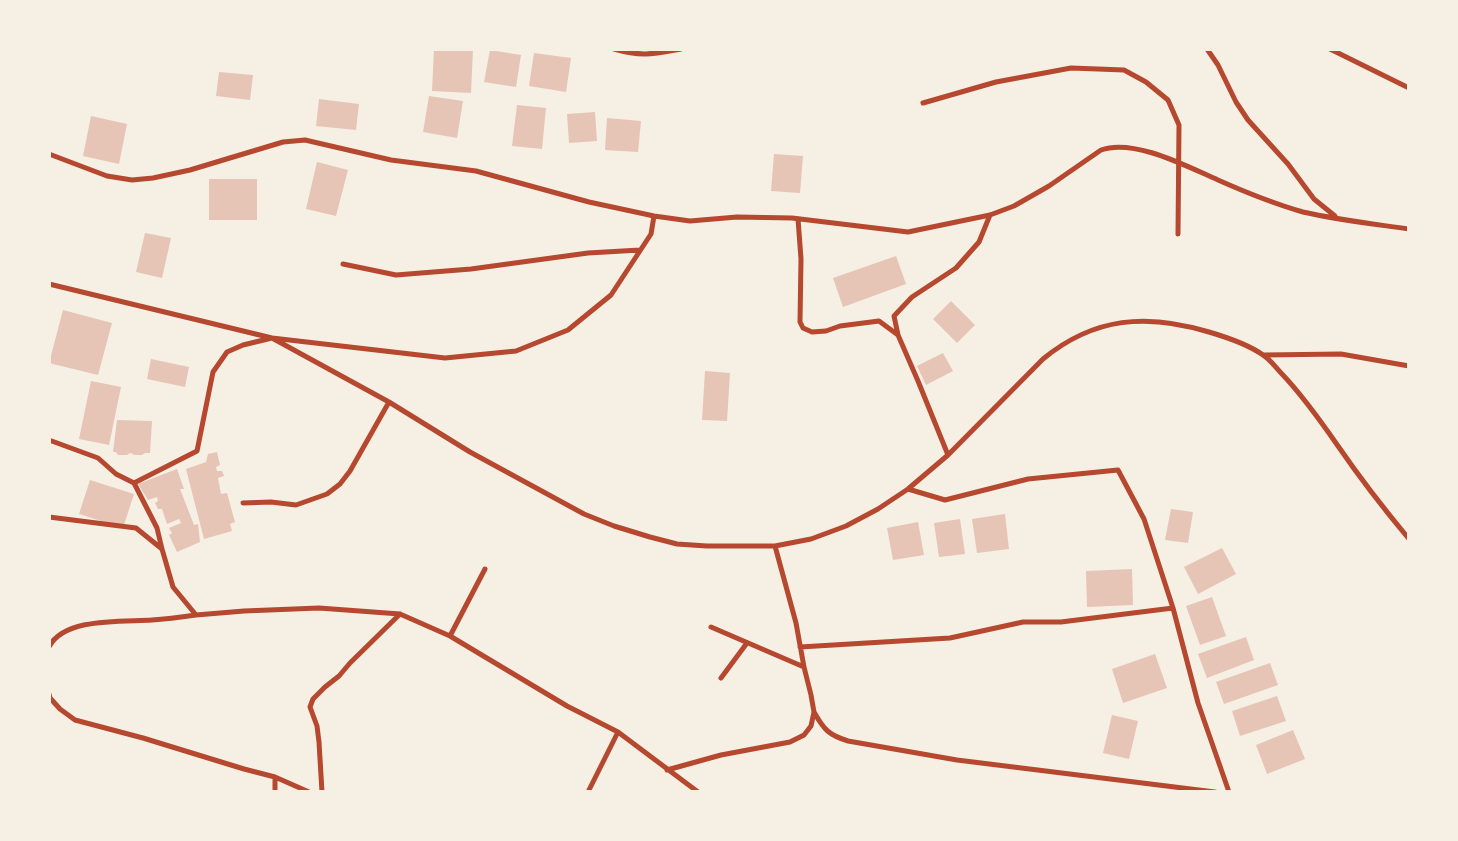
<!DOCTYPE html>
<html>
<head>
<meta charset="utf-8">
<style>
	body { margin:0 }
	#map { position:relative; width:1458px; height:841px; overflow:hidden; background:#f6efe4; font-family:Signika,sans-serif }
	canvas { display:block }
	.frame { position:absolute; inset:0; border:51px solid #f6efe4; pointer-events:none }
</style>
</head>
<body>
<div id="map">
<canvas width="1458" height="841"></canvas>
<div class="frame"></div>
</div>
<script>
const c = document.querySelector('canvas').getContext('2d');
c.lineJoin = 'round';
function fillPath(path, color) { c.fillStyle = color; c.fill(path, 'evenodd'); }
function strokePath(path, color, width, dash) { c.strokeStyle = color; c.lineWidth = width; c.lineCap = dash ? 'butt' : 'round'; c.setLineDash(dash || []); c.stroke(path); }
fillPath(new Path2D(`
	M434 49H473L471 93 432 91Z
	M490 50 521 55 516 87 484 82Z
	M534 53 571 58 566 92 529 86Z
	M219 72 253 75 250 100 216 96Z
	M429 96 463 101 457 138 423 132Z
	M319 99 359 104 356 130 316 126Z
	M517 105 546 108 542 149 512 146Z
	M595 112 597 141 569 143 567 114Z
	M91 116 127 124 119 164 83 156Z
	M607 118 641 121 638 152 605 150Z
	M774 154 803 156 800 193 771 191Z
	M317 162 348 170 336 216 306 209Z
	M209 179H257V220H209Z
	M145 233 171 238 162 278 136 272Z
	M896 256 906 284 843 307 833 278Z
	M951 301 975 325 957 343 933 319Z
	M63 310 112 323 98 375 49 363Z
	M943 353 953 371 926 385 917 366Z
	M151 359 189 367 185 387 147 379Z
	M705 371 730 373 727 421 702 420Z
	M91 381 121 387 109 445 79 439Z
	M117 420 152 421 150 453H145L142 455H135L130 453 127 455H118L116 452H113Z
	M217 452 220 465 216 467 217 471H222L224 476 218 478 221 494 227 493 235 522 230 524 232 531 204 539 186 469 206 462 208 454Z
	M177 469 184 489H180L194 525 198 524 200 542 177 552 169 535 172 533 169 528 181 523 179 519 167 524 162 509H158L155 503 158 501 157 497 148 500 138 484Z
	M90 480 134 494 123 528 79 514Z
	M1171 509 1193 512 1188 543 1165 540Z
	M1005 514 1009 549 977 553 972 519Z
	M960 519 965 554 939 557 934 523Z
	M918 522 924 555 893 560 887 528Z
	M1222 548 1236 574 1198 594 1184 567Z
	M1132 569 1133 605 1087 607 1086 571Z
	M1212 597 1226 636 1200 645 1186 606Z
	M1246 637 1254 660 1207 678 1198 654Z
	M1155 654 1167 688 1123 703 1112 669Z
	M1270 663 1278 685 1224 704 1216 682Z
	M1277 696 1286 721 1240 736 1232 711Z
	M1112 715 1138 721 1129 759 1103 753Z
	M1293 730 1305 759 1267 774 1256 745Z`), '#e6c5b7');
strokePath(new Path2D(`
	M614 49C642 57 653 54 681 49
	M1207 49 1218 65 1236 102 1248 120 1288 164 1314 199 1335 216
	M1330 49 1409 88
	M923 103 996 82 1071 68 1124 70 1146 82 1168 100 1179 125 1178 234
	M49 154 107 176 132 180 153 178 190 170 283 142 305 140 391 160 476 171 589 202 654 216 690 221 737 217 792 218 908 232 990 215 1014 206 1049 186 1101 150C1134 138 1188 167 1218 180 1245 192 1275 204 1303 212 1338 220 1374 224 1409 229
	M798 219 801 259 800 322 803 328 812 332 826 331 840 326 879 321 898 335
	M343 264 396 275 471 269 588 253 640 250
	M49 284 272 338 389 402 470 452 584 514 614 526 650 537 677 544 707 546H775L811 539 846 526 878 509 908 489 948 455 1043 359C1094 317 1147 313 1209 332 1226 337 1249 345 1263 355 1270 359 1276 368 1282 374 1303 396 1320 420 1338 446 1360 478 1384 509 1409 539
	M1264 355 1341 354 1409 366
	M49 440 98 458 116 474 134 483 197 451 213 372 227 352 243 345 272 338 445 358 516 351 568 330 611 295 651 234 654 216
	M948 455 918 381 898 335 894 316 912 297 956 268 979 242 990 215
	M134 483 157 528 162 549
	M908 489 945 500 1028 479 1118 470 1144 519 1173 608 1198 703 1229 792
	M243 503 271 502 296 505 327 494 340 484 350 471 389 402
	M49 517 136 528 162 549 173 587 196 615 244 611 319 608 400 614 450 636 567 706 618 732 698 792
	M711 627 804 667
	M450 636 485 569
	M49 647C64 617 123 622 152 620 167 619 182 617 196 615
	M800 647 950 638 1023 622H1061L1173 608
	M721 678 747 643
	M49 694 50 698 60 709 75 720 143 738 244 769 275 777 309 792
	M814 712C824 730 829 735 848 741L957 760 1215 792
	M667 770 721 755 790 742 804 735 811 726 814 712 811 695 804 667 796 623 775 546
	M275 792V777
	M322 792 319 742 317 726 310 707 313 699 325 687 339 676 350 663 400 614
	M588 792 618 732`), '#b5482f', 5);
</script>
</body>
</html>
